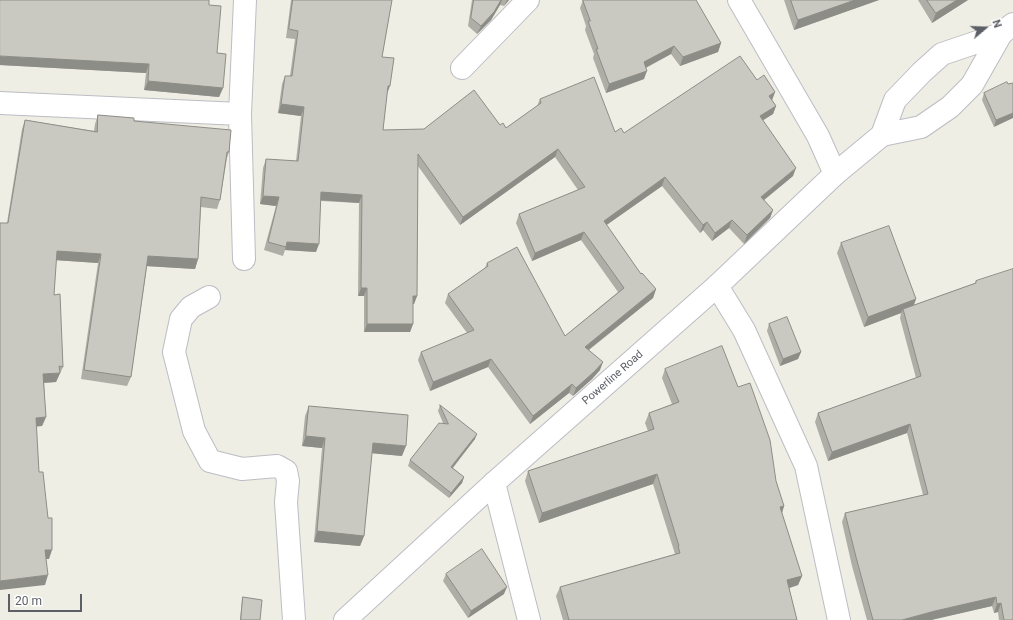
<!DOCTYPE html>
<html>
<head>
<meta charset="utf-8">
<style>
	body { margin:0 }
	#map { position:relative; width:1013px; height:620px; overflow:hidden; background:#efeee4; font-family:Roboto,sans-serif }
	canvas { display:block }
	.north { position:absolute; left:965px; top:8px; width:40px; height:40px; -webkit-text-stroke:3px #fff; paint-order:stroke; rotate:71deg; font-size:11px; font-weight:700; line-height:16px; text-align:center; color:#5c5f66 }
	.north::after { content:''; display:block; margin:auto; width:14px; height:18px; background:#5c5f66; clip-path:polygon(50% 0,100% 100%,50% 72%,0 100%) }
	.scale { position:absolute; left:8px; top:594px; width:74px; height:18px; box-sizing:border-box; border:2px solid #5c5f66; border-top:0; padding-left:5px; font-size:12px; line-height:14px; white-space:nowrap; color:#5c5f66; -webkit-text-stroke:3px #fff; paint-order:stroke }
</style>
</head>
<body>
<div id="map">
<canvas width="1013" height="620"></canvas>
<div class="north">N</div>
<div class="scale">20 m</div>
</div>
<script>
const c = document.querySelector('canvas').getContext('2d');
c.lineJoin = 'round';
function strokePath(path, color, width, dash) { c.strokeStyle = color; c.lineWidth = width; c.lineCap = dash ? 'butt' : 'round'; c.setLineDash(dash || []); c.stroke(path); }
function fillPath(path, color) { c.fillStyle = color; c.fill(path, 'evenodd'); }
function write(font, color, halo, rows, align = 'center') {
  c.font = font + ' Roboto,sans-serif'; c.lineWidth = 3; c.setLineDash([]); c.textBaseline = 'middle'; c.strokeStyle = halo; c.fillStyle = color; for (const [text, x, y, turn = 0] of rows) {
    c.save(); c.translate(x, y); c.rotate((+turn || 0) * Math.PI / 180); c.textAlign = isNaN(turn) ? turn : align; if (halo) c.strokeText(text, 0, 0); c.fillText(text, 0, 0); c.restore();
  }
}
const minor = new Path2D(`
	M739 0 818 136 835 174
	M462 68 528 0
	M0 103 240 114 245 0
	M240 114 244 259
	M717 286 744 330 806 466 839 620
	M209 297 191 307 181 319 174 352 194 431 210 461 242 469 277 466 286 471 288 481 286 502 294 620
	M494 483 529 620`);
const tertiary = new Path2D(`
	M882 135 921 127 950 107 972 85 1001 34 1013 24
	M345 620 494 483 717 286 835 174 882 135 895 100 922 72 942 54 1001 34`);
strokePath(minor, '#bcbdc4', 24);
strokePath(tertiary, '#bcbdc4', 24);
strokePath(minor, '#fff', 22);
strokePath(tertiary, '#fff', 22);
fillPath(new Path2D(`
	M291 0H392L382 57 387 94 383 130 424 129 500 125 506 128 537 106 540 99 615 132 624 133 757 80 775 92 772 100 776 106 773 114 763 120 793 176 764 200 773 210 770 218 744 244 729 228 712 241 703 230 700 233 662 186 606 225 641 274 656 289 653 298 589 350 600 370 592 379 573 396 569 393 530 424 488 367 430 391 418 360 421 352 467 333 445 303 448 294 485 268 487 263 565 336 618 292 581 240 532 261 516 223 519 214 578 190 555 157 460 225 418 166 417 296 414 304H413V324L410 332H364V296H358L359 203 321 201 316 252 285 250 283 256 264 250 276 206 260 204 263 168 266 159 296 161 301 116 278 113 282 84 285 76H290L295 39 286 38Z
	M472 0H509L504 6 500 5 491 20 477 34 468 26Z
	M583 0 721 43 718 52 680 66 671 54 646 68 644 79 606 93 593 58 594 54 585 30 586 26 580 8Z
	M784 0H879L794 30Z
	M918 0H968L932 23Z
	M209 5 223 88 219 97 144 90 146 73 0 65Z
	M1013 83 994 127 982 100 984 93Z
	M98 115 134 121 229 152 227 158 220 200 217 209 201 207 198 259 195 269 147 266 131 377 127 386 81 379 98 263 56 260 54 295 63 367 56 382 44 383 46 417 42 426H36L39 472 49 559H46L45 585 7 223 22 129 25 120 94 131 95 124Z
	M841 243 916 299 914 305 975 283 976 281 1013 620H999L998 612 994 613 992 606 931 620H867L852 566 842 522 845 513 923 495 907 433 828 461 815 422 818 413 916 378 900 318 901 313 864 327 837 253Z
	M769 324 801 352 798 359 780 366 767 331Z
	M665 369 776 481 784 506 782 513 802 576 798 585 789 588 797 620H563L556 596 560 587 675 554 653 484 539 523 525 481 528 471 648 431 645 423 649 413 672 404 662 378Z
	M440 405 475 439 453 468 464 477 462 483 449 498 408 466 410 460 443 423 438 411Z
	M309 406 402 456 372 453 364 536 360 546 314 542 322 448 302 446 305 416Z
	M446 574 504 594 468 618 443 581Z
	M243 597 260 620H240L242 601Z`), '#aeada6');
fillPath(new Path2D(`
	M501 0H502L500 5 491 20 477 34 481 26Z
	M507 0H509L504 6Z
	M855 0H879L794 30 798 20Z
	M957 0H968L932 23 936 13Z
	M721 43 718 52 680 66 683 57Z
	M674 46 671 54 641 70 644 62Z
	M0 56 149 64 146 73 0 65Z
	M647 71 644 79 606 93 609 84Z
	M148 81 223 88 219 97 144 90Z
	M388 86H390L387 94Z
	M775 92 772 100 766 105 769 96Z
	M281 104 304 107 301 116 278 113Z
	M776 106 773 114 757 124 760 116Z
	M1013 113V118L994 127 996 120Z
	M558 149 555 157 460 225 463 217Z
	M796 168 793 176 758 205 761 197Z
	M665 177 662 186 601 229 604 221Z
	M321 192 362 195 359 203 318 200Z
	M263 196 279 197 276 206 260 204Z
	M773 210 770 218 744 244 747 235Z
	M732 220 729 228 712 241 715 233Z
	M707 222 703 230 700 233 703 225Z
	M584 232 581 240 532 261 535 253Z
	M287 242 319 244 316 252 285 250Z
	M57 251 101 254 98 263 53 260Z
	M148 256 198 259 195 269 145 266Z
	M361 288H367L364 296H358Z
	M656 289 653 298 582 355 585 347Z
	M413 296H417L414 304H410Z
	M916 299 912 309H903L901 313 864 327 868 317Z
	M367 324H413L410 332H364Z
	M801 352 798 359 780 366 783 359Z
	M491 359 488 367 430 391 433 382Z
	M603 362 600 370 592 379 573 396 576 388Z
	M60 373 56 382 40 383 43 374Z
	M572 384 569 393 530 424 533 416Z
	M46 417 42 426 33 427 36 418Z
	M910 424 907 433 828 461 832 452Z
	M477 434 475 439 449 472 451 467Z
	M306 436 325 438 322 448 302 446Z
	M373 443 406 446 402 456 369 453Z
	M657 474 653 484 539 523 542 513Z
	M464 477 462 483 449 498 451 493Z
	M784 506 781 516 780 507Z
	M317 531 364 536 360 546 314 542Z
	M45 550H52L49 559H42Z
	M48 575 45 585 0 590V581Z
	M802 576 798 585 783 590 787 580Z
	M507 587 504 594 468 618 471 611Z
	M996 597 992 606 931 620H902L935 611Z
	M1001 603 998 612 994 613 997 604Z`), '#8d8d87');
const building = new Path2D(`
	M0 0H209V5L221 6 217 53 226 54 223 88 148 81 149 64 0 56Z
	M293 0H392L382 57 394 58 390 86H388L383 130 424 129 474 90 500 125 503 123 506 128 541 103 540 99 594 77 615 132 621 128 624 133 740 56 757 80 764 75 775 92 769 96 776 106 760 116 796 168 761 197 773 210 747 235 732 220 715 233 707 222 703 225 665 177 604 221 641 274 642 273 656 289 585 347 603 362 595 371 576 388 572 384 533 416 491 359 433 382 421 352 474 330 448 294 488 266 487 263 517 247 565 336 624 288 584 232 535 253 519 214 585 187 558 149 463 217 418 154 417 296H413V324H367V288H361L362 195 321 192 319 244 287 242 286 247 268 242 279 197 263 196 266 159 298 161 304 107 281 104 285 76H292L298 31 289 29Z
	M474 0H501L494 12 481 26 471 18Z
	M583 0H696L721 43 683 57 674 46 644 62 647 71 609 84 596 49H598L588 21H590Z
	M791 0H855L798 20Z
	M927 0H957L936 13Z
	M1007 82 1008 84 1013 83V113L996 120 984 93Z
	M98 115 134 118V121L231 130 229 152H227L220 200 201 197 198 259 148 256 131 377 84 370 101 254 57 251 54 295 60 294 63 367 59 366 60 373 43 374 46 417 36 418 39 472H43L48 518H52V550H45L48 575 0 581V223H8L25 120 97 132Z
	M889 226 916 299 868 317 841 243Z
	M1013 269V620H1004L1001 603 997 604 996 597 935 611 902 620H873L856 557 845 513 928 494 910 424 832 452 818 413 921 376 903 309 976 283V281Z
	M787 317 801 352 783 359 769 324Z
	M722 346 738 387 750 383 770 440 776 481 784 506 780 507 802 576 787 580 797 620H569L560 587 680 553 678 546H679L657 474 542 513 528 471 654 429 649 413 679 402 665 369Z
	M440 405 477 434 451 467 464 477 451 493 410 460 439 423 448 424Z
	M309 406 408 415 406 446 373 443 364 536 317 531 325 438 306 436Z
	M482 549 507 587 471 611 446 574Z
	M243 597 262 600 260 620H241Z`);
fillPath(building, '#cac9c1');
strokePath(building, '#8d8d87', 1);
write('11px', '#5c5f66', '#fff', [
	["Powerline Road",613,378,-41]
]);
</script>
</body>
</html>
